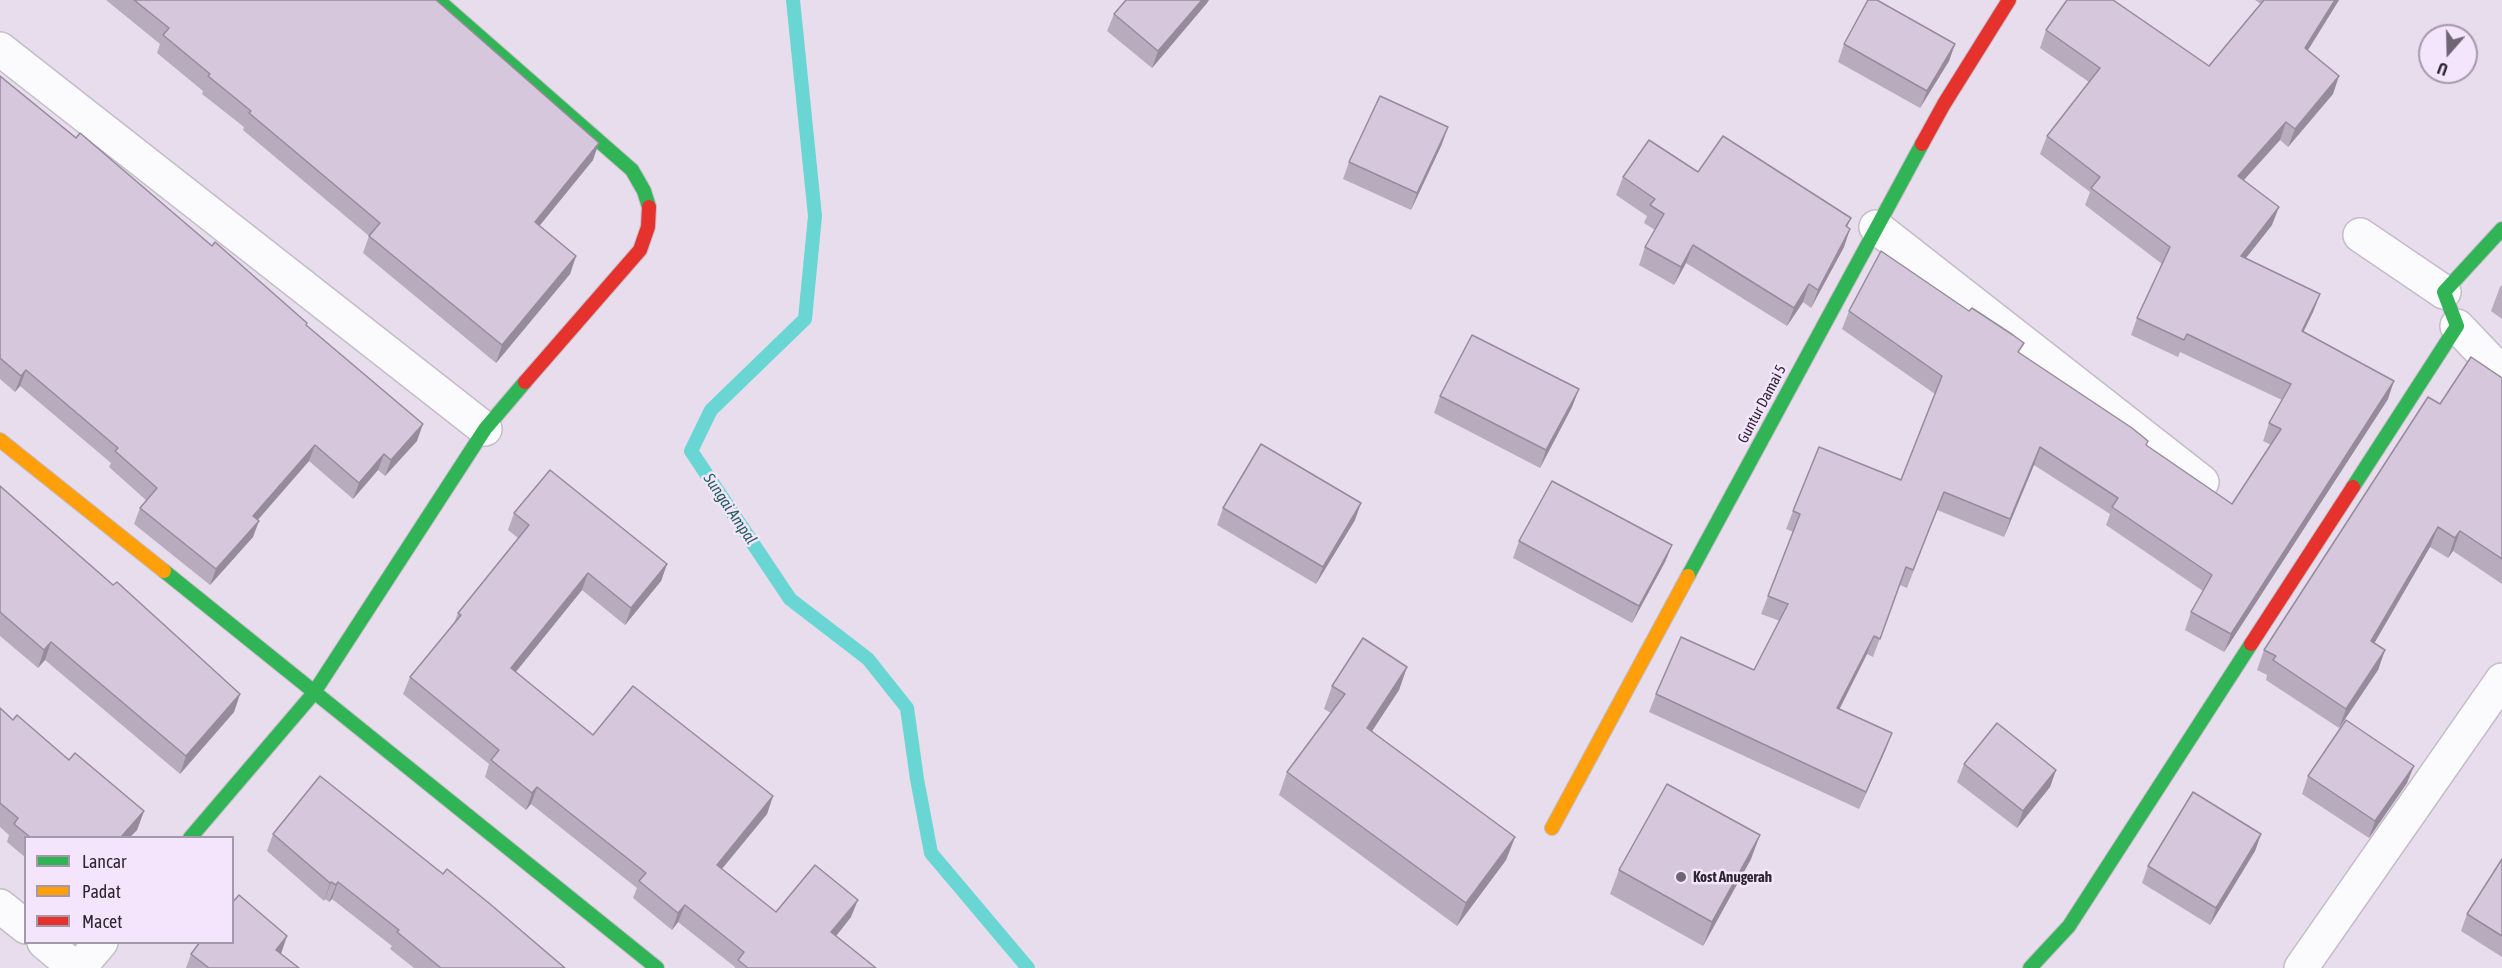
<!DOCTYPE html>
<html>
<head>
<meta charset="utf-8">
<style>
	body { margin:0 }
	#map { position:relative; width:2502px; height:968px; overflow:hidden; background:#e7dded; font-family:"Asap Condensed",sans-serif }
	canvas { display:block }
	.legend { position:absolute; left:24px; top:836px; width:210px; height:108px; box-sizing:border-box; background:#f4e5fc; border:2px solid #a499ab; margin:0; padding:8px 10px; list-style:none; font-size:18px; color:#2d2631 }
	.legend li { display:flex; align-items:center; gap:12px; height:30px }
	.legend b { width:30px; border:2px solid #a499ab }
	.north { position:absolute; left:2418px; top:24px; width:60px; height:60px; box-sizing:border-box; background:#f4e5fc; border:2px solid #a499ab; border-radius:50%; rotate:200deg; font-size:16px; font-weight:700; line-height:24px; text-align:center; color:#2d2631 }
	.north::after { content:''; display:block; margin:auto; width:21px; height:27px; background:#6e6673; clip-path:polygon(50% 0,100% 100%,50% 72%,0 100%) }
</style>
</head>
<body>
<div id="map">
<canvas width="2502" height="968"></canvas>
<ul class="legend">
<li><b style="height:8px;background:#30b455"></b>Lancar</li>
<li><b style="height:8px;background:#ff9f0a"></b>Padat</li>
<li><b style="height:8px;background:#e5322d"></b>Macet</li>
</ul>
<div class="north">U</div>
</div>
<script>
const c = document.querySelector('canvas').getContext('2d');
c.lineJoin = 'round';
function strokePath(path, color, width, dash) { c.strokeStyle = color; c.lineWidth = width; c.lineCap = dash ? 'butt' : 'round'; c.setLineDash(dash || []); c.stroke(path); }
function fillPath(path, color) { c.fillStyle = color; c.fill(path, 'evenodd'); }
function write(font, color, halo, rows, align = 'center') {
  c.font = font + ' "Asap Condensed",sans-serif'; c.lineWidth = 5; c.setLineDash([]); c.textBaseline = 'middle'; c.strokeStyle = halo; c.fillStyle = color; for (const [text, x, y, turn = 0] of rows) {
    c.save(); c.translate(x, y); c.rotate((+turn || 0) * Math.PI / 180); c.textAlign = isNaN(turn) ? turn : align; if (halo) c.strokeText(text, 0, 0); c.fillText(text, 0, 0); c.restore();
  }
}
strokePath(new Path2D(`
	M793 0 815 216 805 319 711 410 691 451 790 599 868 659 907 708 917 779 931 853 1028 968`), '#6ad6d3', 14);
const street = new Path2D(`
	M0 49 485 429
	M1876 227 2202 482
	M2360 235 2444 292
	M2457 326 2502 373
	M0 906 26 927
	M44 942 75 968
	M79 968 101 942
	M2301 968 2502 680`);
const fast = new Path2D(`
	M438 0 632 170 644 191 649 207
	M2353 487 2457 326 2444 292 2502 229
	M164 571 657 968
	M1688 576 1922 144
	M190 838 313 694 485 429 525 382
	M2030 968 2069 926 2251 644`);
const slow = new Path2D(`
	M0 440 164 571
	M1552 828 1688 576`);
const jam = new Path2D(`
	M1922 144 1944 104 2009 0
	M525 382 640 250 648 227 649 207
	M2251 644 2353 487`);
strokePath(street, '#c4bcc9', 36);
strokePath(fast, '#c4bcc9', 16);
strokePath(slow, '#c4bcc9', 16);
strokePath(jam, '#c4bcc9', 16);
strokePath(street, '#fbfafc', 33);
strokePath(fast, '#30b455', 14);
strokePath(slow, '#ff9f0a', 14);
strokePath(jam, '#e5322d', 14);
fillPath(new Path2D(`
	M106 0H436L593 160 539 226 576 256 570 274 496 363 363 253 369 236 243 130 244 127 202 94 203 91 157 53 160 44Z
	M2255 0H2339L2308 50 2333 94 2288 147 2280 140 2244 180 2272 225 2246 258 2320 294 2313 312 2303 332 2388 399 2224 652 2185 630 2191 612 2203 591 2106 525 2110 514 2034 465 2004 537 1937 510 1907 588 1900 585 1873 657 1867 654 1839 709 1892 733 1885 751 1859 809 1649 712 1656 694 1754 670 1780 621 1761 614 1793 532 1786 529 1793 511 1901 480 1935 394 1842 329 1849 311 2020 354 2147 446 2232 504 2271 445 2263 441 2269 423 2282 400 2180 352 2178 357 2131 335 2137 318 2162 264 2085 205 2090 192 2040 154 2047 136 2089 82 2040 48 2046 30 2209 66 2261 4Z
	M1207 3 1152 68 1107 31 1114 14Z
	M1844 44H1955L1949 61 1920 108 1838 62Z
	M0 76 212 246 306 326 417 441 385 476 378 470 353 499 309 461 258 520 253 537 210 585 134 524 140 508 147 501 109 467 111 463 20 386 15 392 0 379Z
	M1442 144 1411 210 1343 179 1349 162Z
	M1698 172 1851 218 1847 227 1844 247 1811 308 1803 302 1787 326 1686 263 1674 285 1639 265 1645 247 1655 230 1644 223 1647 216 1616 195 1623 177Z
	M2502 285V319L2491 311 2500 287Z
	M2502 378V584L2453 551 2448 558 2430 547 2374 643 2385 650 2378 670 2339 728 2266 680 2267 675 2257 670 2264 650 2440 404Z
	M1579 389 1572 407 1540 468 1434 413 1440 396Z
	M0 486 113 585 240 694 234 712 180 774 45 660 38 668 0 636Z
	M1223 508 1355 520 1316 584 1217 525Z
	M514 513 667 564 661 581 625 625 582 590 516 672 593 735 773 796 767 814 722 869 776 912 851 917 836 936 876 968H735V967L678 922 672 930 633 898 637 888 531 804 526 810 485 777 489 764 403 694 410 677 454 623 458 613 518 538 508 530Z
	M1519 541 1672 545 1665 562 1632 623 1513 558Z
	M1407 667 1399 690 1372 731 1515 837 1506 860 1457 926 1279 795 1287 772 1331 713 1324 709 1332 686Z
	M0 708 13 720 144 811 137 830 130 837H26V858L7 842 9 835 0 827Z
	M1964 764 2056 770 2050 787 2017 828 1957 782Z
	M2308 776 2407 783 2369 838 2302 794Z
	M273 834 443 874 565 968H414L390 949 392 946 332 899 329 902 325 899 324 901 267 851Z
	M2261 834 2255 851 2210 925 2142 883 2148 866Z
	M1751 859 1703 946 1610 894 1619 870Z
	M2502 859V957L2461 931 2467 914Z
	M191 954H281L299 968H186Z`), '#b8abbe');
fillPath(new Path2D(`
	M1202 0H1209L1207 3 1152 68 1158 51Z
	M2335 0H2339L2298 66 2305 48Z
	M1955 44 1949 61 1920 108 1927 91Z
	M2339 76 2333 94 2288 147 2295 129Z
	M2286 122 2280 140 2232 193 2238 176Z
	M1448 127 1442 144 1411 210 1417 193Z
	M599 143 593 160 528 240 535 222Z
	M2279 207 2272 225 2234 273 2241 256Z
	M1850 229 1844 247 1811 308 1818 290Z
	M1693 245 1686 263 1674 285 1681 267Z
	M576 256 570 274 496 363 502 345Z
	M1809 284 1803 302 1787 326 1794 308Z
	M2320 294 2313 312 2295 349 2302 331Z
	M26 370 20 386 15 392 21 376Z
	M2394 381 2388 399 2224 652 2231 634Z
	M1579 389 1572 407 1540 468 1546 450Z
	M423 424 417 441 385 476 391 460Z
	M315 445 309 461 247 532 253 516Z
	M2040 447 2034 465 2004 537 2010 519Z
	M384 454 378 470 353 499 359 483Z
	M1361 503 1355 520 1316 584 1323 567Z
	M259 521 253 537 210 585 216 569Z
	M2438 527 2430 547 2364 661 2371 641Z
	M2460 531 2453 551 2448 558 2455 538Z
	M1672 545 1665 562 1632 623 1639 606Z
	M667 564 661 581 625 625 631 608Z
	M588 573 582 590 505 685 511 668Z
	M1874 636 1867 654 1831 726 1837 708Z
	M51 642 45 660 38 668 44 650Z
	M2385 650 2378 670 2339 728 2346 709Z
	M1407 667 1399 690 1359 751 1367 728Z
	M240 694 234 712 180 774 186 756Z
	M1892 733 1885 751 1859 809 1866 792Z
	M2414 766 2407 783 2369 838 2375 821Z
	M2056 770 2050 787 2017 828 2023 811Z
	M537 787 531 804 526 810 532 793Z
	M773 796 767 814 711 882 717 865Z
	M144 811 137 830 130 837H121Z
	M2261 834 2255 851 2210 925 2216 908Z
	M1760 835 1751 859 1703 946 1712 922Z
	M1515 837 1506 860 1457 926 1466 903Z
	M331 882 325 899 324 901 330 883Z
	M338 882 332 899 329 902 336 885Z
	M858 900 851 917 825 950 831 932Z
	M685 905 678 922 672 930 678 913Z
	M287 936 281 954 276 950Z`), '#968b9b');
const building = new Path2D(`
	M134 0H436L599 143 535 222 576 256 502 345 369 236 380 223 249 113 251 111 208 76 210 74 163 35 169 28Z
	M1126 0H1202L1158 51 1114 14Z
	M1868 0H1877L1955 44 1927 91 1844 44Z
	M2067 0H2113L2209 66 2264 0H2335L2305 48 2339 76 2295 129 2286 122 2238 176 2279 207 2241 256 2320 294 2302 331 2394 381 2231 634 2191 612 2212 575 2112 507 2118 498 2040 447 2010 519 1944 492 1913 570 1906 567 1880 639 1874 636 1837 708 1892 733 1866 792 1656 694 1681 637 1754 670 1788 604 1768 596 1800 514 1793 511 1819 447 1901 480 1942 376 1849 311 1881 251 1969 311 1972 308 2013 335 2024 343 2018 352 2132 428 2148 441 2146 445 2232 504 2281 429 2269 423 2291 384 2187 334 2184 340 2137 318 2170 247 2091 188 2100 177 2047 136 2100 68 2046 30Z
	M0 76 76 138 80 133 212 246 215 242 307 323 306 325 423 424 391 460 384 454 359 483 315 445 253 516 259 521 216 569 140 508 157 488 115 451 118 448 26 370 21 376 0 358Z
	M1380 96 1448 127 1417 193 1349 162Z
	M1723 136 1851 218 1846 226 1850 229 1818 290 1809 284 1794 308 1693 245 1681 267 1645 247 1664 214 1650 205 1655 199 1623 177 1649 140 1698 172Z
	M1472 335 1579 389 1546 450 1440 396Z
	M2471 357 2502 378V559L2460 531 2455 538 2438 527 2371 641 2385 650 2346 709 2273 660 2276 656 2264 650 2428 397 2440 404Z
	M1261 444 1361 503 1323 567 1223 508Z
	M550 470 667 564 631 608 588 573 511 668 593 735 633 686 773 796 717 865 776 912 815 865 858 900 831 932 876 968H748L738 960 744 952 685 905 678 913 639 881 646 873 537 787 532 793 491 760 499 750 410 677 461 615 458 613 529 525 514 513Z
	M1552 481 1672 545 1639 606 1519 541Z
	M0 486 113 585 117 582 240 694 186 756 51 642 44 650 0 612Z
	M1363 638 1407 667 1367 728 1515 837 1466 903 1287 772 1345 694 1332 686Z
	M0 708 13 720 17 715 69 760 75 753 144 811 121 837H30L14 824 18 818 0 803Z
	M2346 720 2414 766 2375 821 2308 776Z
	M1997 723 2056 770 2023 811 1964 764Z
	M320 776 443 874 447 869 490 904 565 968H441L397 932 399 930 338 882 336 885 331 882 330 883 273 834Z
	M1667 784 1760 835 1712 922 1619 870Z
	M2193 792 2261 834 2216 908 2148 866Z
	M2502 859V936L2467 914Z
	M239 895 287 936 276 950 299 968H209L191 954 200 942H232V903Z`);
fillPath(building, '#d6c7dd');
strokePath(building, '#968b9b', 1.5);
for (const [x, y, r, color] of [
	[1681,877,6,"#6e6673"]
]) { const dot = new Path2D(); dot.arc(x, y, r, 0, 2 * Math.PI); c.fillStyle = color; c.fill(dot); strokePath(dot, '#f4e5fc', 2); }
write('15px', '#2d2631', '#f4e5fc', [
	["Guntur Damai 5",1762,404,-62]
]);
write('bold 15px', '#2d2631', '#f4e5fc', [
	["Kost Anugerah",1693,877]
], 'left');
write('italic 16px', '#24615c', '#f4e5fc', [
	["Sungai Ampal",730,509,56]
]);
</script>
</body>
</html>
